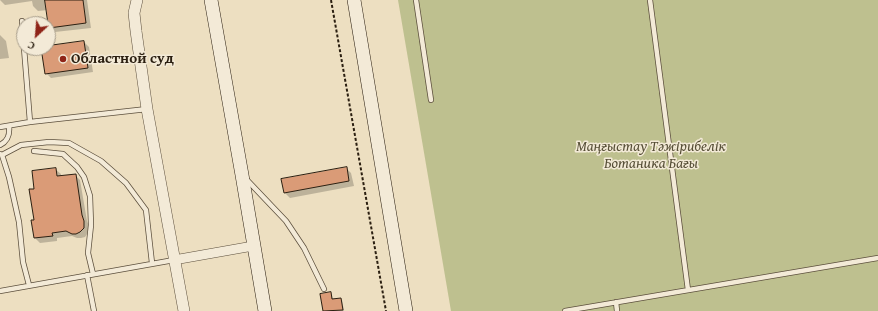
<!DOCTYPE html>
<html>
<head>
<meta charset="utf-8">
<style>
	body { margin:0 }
	#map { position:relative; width:878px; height:311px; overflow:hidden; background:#eddfc1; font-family:"Gentium Book Plus",serif }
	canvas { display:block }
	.north { position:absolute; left:16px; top:16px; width:40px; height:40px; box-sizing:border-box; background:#f3ead7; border:1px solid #a39988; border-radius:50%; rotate:206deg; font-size:11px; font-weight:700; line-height:16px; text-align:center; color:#2b1f11 }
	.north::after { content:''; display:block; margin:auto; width:14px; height:18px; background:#8f2418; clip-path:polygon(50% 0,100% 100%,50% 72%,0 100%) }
</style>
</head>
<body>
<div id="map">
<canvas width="878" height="311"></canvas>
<div class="north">С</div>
</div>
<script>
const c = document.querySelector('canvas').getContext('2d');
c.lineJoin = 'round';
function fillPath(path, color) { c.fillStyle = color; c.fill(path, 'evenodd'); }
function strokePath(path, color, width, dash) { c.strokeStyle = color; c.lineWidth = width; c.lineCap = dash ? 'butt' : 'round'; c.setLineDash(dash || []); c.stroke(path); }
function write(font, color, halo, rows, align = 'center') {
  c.font = font + ' "Gentium Book Plus",serif'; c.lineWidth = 3; c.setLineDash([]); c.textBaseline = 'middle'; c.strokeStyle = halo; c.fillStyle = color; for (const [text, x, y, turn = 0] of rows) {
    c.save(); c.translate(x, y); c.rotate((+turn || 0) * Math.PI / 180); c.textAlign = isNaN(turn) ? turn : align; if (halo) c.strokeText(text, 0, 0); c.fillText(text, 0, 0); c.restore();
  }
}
fillPath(new Path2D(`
	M398 0H878V311H451Z`), '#bec08f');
fillPath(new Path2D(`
	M0 0H87L91 28 55 32 50 28 48 10 38 11 33 6 32 1 5 5Z
	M0 35 6 41 9 58 0 59Z
	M84 42 89 47 93 72 51 78 46 73 42 48H48V47Z
	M346 168 351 173 354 186 290 198 285 193Z
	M55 169 61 174V177L75 175 80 180 87 221 89 226 88 233 85 237 81 238H77L72 236 57 238V241L40 243 35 238 32 221H35L36 189Z
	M331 293 332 295 333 300 341 299 342 300 344 311H324L321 295Z`), '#0003');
const building = new Path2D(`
	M45 0H83L86 23 49 28Z
	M84 41 88 68 45 74 41 48H48V46Z
	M347 167 349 181 284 193 281 179Z
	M56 168 57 176 76 174 82 215 84 221V228L80 232 76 234H72L66 231 52 233 53 236 34 238 31 220H34L29 189H34L32 171Z
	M331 292 332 299 341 298 343 310 323 311 320 294Z`);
fillPath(building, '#da9b77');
strokePath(building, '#2b1f11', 1);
const service = new Path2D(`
	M416 0 431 100
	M650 0 688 290
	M22 21 24 46
	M24 48 30 122
	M0 127 30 122 147 109
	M0 145C8 141 10 135 9 126
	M34 151 63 154 77 167 84 177 90 196 91 225 88 253 93 274
	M0 154 2 155 9 177 19 222 23 262 29 285
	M2 155 21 145 49 142 69 143 101 161 126 183 146 210 152 263
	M247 180 286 221 304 248 324 289
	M87 275 94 311
	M0 291 174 260
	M616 302 617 311
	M565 311 878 258`);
const minor = new Path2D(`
	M174 260 253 246`);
const tertiary = new Path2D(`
	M137 0 134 13 136 31 147 109 184 311`);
const secondary = new Path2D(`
	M211 0 242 175 265 311
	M354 0 406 311`);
strokePath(service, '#5c4f3d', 6);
strokePath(minor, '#5c4f3d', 10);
strokePath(tertiary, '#5c4f3d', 12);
strokePath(secondary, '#2b1f11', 14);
strokePath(new Path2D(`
	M331 0 386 311`), '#2b1f11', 2, [3, 2]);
strokePath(service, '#f3ead7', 4.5);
strokePath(minor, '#f3ead7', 9);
strokePath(tertiary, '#f3ead7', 11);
strokePath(secondary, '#f3ead7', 13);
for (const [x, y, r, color] of [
	[63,59,4,"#8f2418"]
]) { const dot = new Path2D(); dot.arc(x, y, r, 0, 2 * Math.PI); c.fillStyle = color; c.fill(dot); strokePath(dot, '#f3ead7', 1.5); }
write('bold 15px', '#2b1f11', '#f3ead7', [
	["Областной суд",71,59]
], 'left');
write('italic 15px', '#574f37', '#f3ead7', [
	["Маңғыстау Тәжірибелік",651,147],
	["Ботаника Бағы",651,164]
]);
</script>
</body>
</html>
